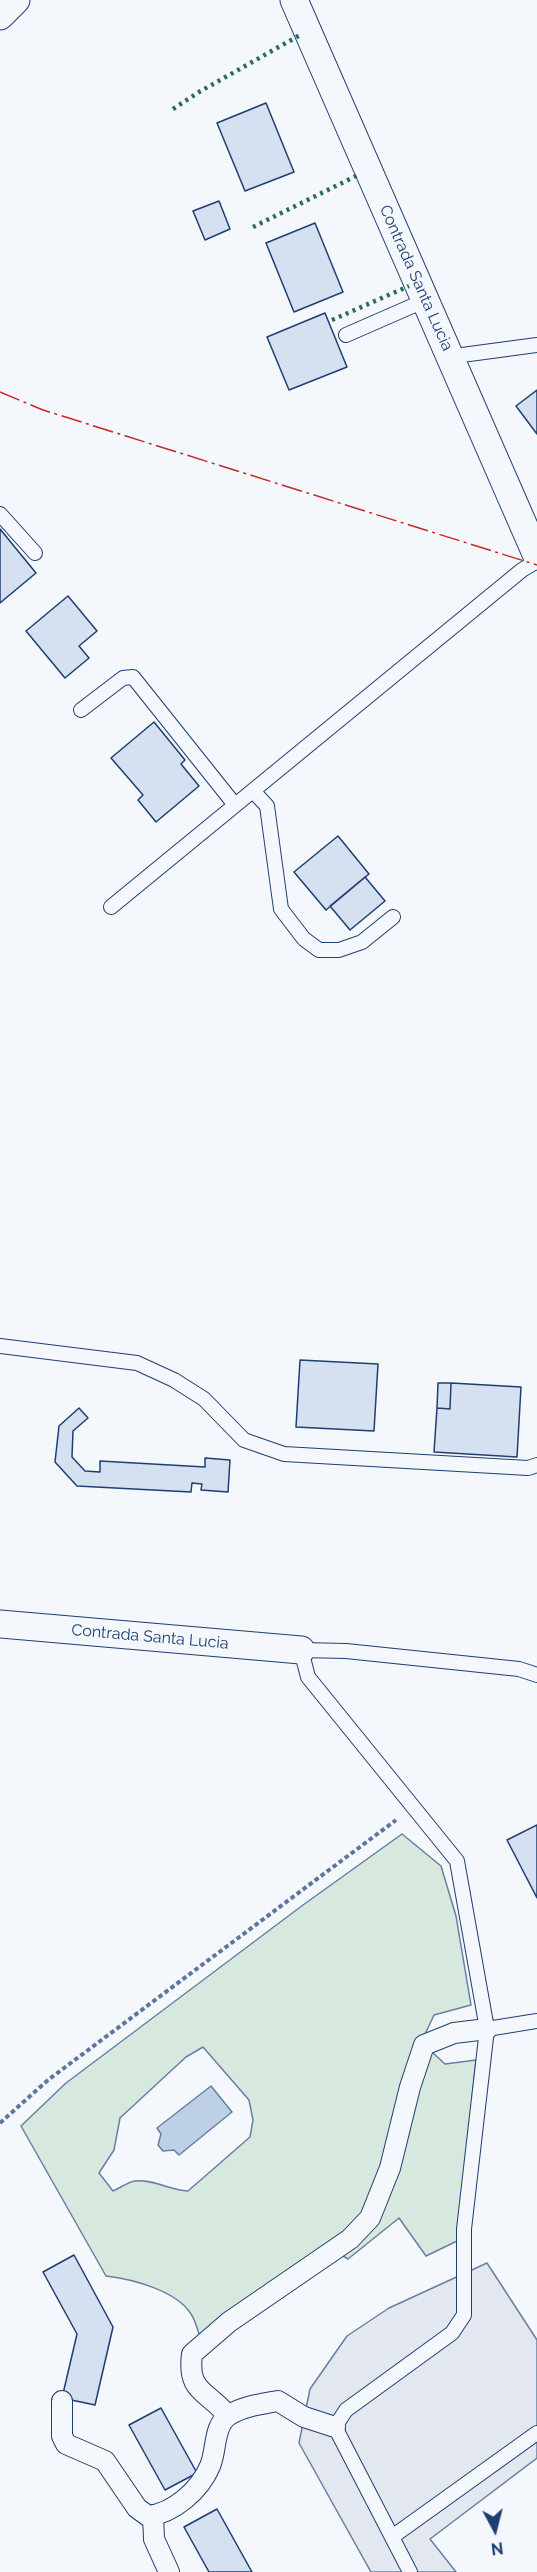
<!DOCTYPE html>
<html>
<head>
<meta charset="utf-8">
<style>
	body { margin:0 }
	#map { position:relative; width:537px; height:2572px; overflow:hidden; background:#f4f7fb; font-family:Raleway,sans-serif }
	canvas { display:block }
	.north { position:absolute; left:465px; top:2500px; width:60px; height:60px; -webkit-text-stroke:4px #f4f7fb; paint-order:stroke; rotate:173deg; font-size:16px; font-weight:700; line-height:24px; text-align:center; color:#1d3f73 }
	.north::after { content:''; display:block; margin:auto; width:21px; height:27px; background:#1d3f73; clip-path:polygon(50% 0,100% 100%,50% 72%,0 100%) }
</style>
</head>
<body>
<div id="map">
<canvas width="537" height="2572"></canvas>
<div class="north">N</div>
</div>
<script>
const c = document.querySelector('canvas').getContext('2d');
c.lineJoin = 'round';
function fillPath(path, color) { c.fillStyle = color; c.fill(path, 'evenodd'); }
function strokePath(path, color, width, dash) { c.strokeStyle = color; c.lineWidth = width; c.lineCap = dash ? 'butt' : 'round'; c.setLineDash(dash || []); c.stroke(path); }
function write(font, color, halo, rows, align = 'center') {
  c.font = font + ' Raleway,sans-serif'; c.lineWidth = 4.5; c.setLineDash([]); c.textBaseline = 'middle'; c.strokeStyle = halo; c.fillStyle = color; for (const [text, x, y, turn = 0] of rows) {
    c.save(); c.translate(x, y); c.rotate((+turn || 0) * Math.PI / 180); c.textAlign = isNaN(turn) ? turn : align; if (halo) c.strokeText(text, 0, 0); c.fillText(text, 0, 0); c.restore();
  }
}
const green = new Path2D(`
	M402 1834 441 1866 456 1916 471 2005 434 2015 426 2032 432 2052 445 2064 476 2060 457 2241 426 2256 399 2218 348 2259 335 2251 201 2340C198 2332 196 2321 191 2314 176 2290 131 2279 106 2276L21 2126 66 2083 303 1905ZM203 2047 249 2100 253 2120 250 2137 188 2191C169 2190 153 2179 135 2181 128 2182 120 2188 113 2191L99 2173 114 2150 120 2118 186 2057Z`);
fillPath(green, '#d7e8df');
strokePath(green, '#687fa3', 1.5);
const parking = new Path2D(`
	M487 2263 537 2340V2458L430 2539 456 2572H371L299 2443 310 2389 347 2336 389 2308Z`);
fillPath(parking, '#e3e8f0');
strokePath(parking, '#687fa3', 1.5);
const water = new Path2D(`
	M211 2086 232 2112 179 2155 174 2150 163 2151 158 2145 161 2134 157 2128Z`);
fillPath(water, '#bed0e5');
strokePath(water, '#687fa3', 1.5);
const building = new Path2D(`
	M266 103 294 172 245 191 217 123Z
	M219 201 230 229 205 240 193 211Z
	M315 223 343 292 294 312 266 243Z
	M325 313 347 367 289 390 267 337Z
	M537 390V434L516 406Z
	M0 529 36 573 0 603Z
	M68 596 97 631 79 646 89 658 65 678 26 631Z
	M154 722 185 760 181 764 199 786 156 822 138 800 143 795 111 758Z
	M338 836 369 874 326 910 294 872Z
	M365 877 385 901 350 930 330 906Z
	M300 1360 378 1364 374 1431 296 1427Z
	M438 1383H451L450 1409 437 1408Z
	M451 1383 521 1387 517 1457 434 1452 437 1408 450 1409Z
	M79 1408 88 1418 73 1431 72 1457 85 1471 100 1472V1461L205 1467V1458L230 1460 228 1492 201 1490 202 1484 192 1483 191 1492 77 1486 55 1462 59 1426Z
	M537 1825V1898L507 1840Z
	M74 2255 113 2327 95 2405 62 2398 77 2334 43 2272Z
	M161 2408 197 2473 165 2490 129 2425Z
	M217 2509 252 2572H209L184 2527Z`);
fillPath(building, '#d5e0f0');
strokePath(building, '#1d3f73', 1.5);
const service = new Path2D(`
	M346 335 426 300
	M452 361 462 355 537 345
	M0 514 35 553
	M81 710 123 678 133 677 235 805
	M253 791 267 806 281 909 304 939 319 950H339L362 942 393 917
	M111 907 522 570 537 561
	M0 1346 137 1363 174 1380 204 1399 244 1440 284 1454 528 1468 537 1465
	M487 2029 537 2021
	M392 2537 537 2433
	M410 2572 335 2427 346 2410 452 2333 464 2315V2229L487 2029 457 1861 308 1677 301 1650 346 1651 519 1669 537 1675`);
const pedestrian = new Path2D(`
	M62 2401V2436L66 2444 105 2461 137 2508 148 2516C174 2513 200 2490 210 2466 217 2450 213 2426 229 2415 243 2406 262 2404 278 2401L304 2417 335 2427
	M228 2416C207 2390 187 2393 192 2354L229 2322 350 2239 370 2218 390 2168 410 2087 424 2045 454 2033 487 2029
	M153 2515 154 2539 169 2572`);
const minor = new Path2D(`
	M294 0 537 556
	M0 16 16 0
	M0 1624 301 1650`);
strokePath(service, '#1d3f73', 16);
strokePath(pedestrian, '#1d3f73', 22);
strokePath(minor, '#1d3f73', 29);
strokePath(new Path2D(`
	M0 2123 48 2080 396 1820`), '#5e769c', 4, [4.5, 3]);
strokePath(service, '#f4f7fb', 14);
strokePath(pedestrian, '#f4f7fb', 20);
strokePath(minor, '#f4f7fb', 27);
strokePath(new Path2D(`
	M173 109 199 92 300 35
	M253 227 360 174
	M332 320 409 286`), '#2c6c60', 4.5, [3, 4.5]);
strokePath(new Path2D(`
	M0 392 43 410 537 565`), '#c62828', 1.5, [21, 4.5, 3, 4.5]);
write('16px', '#1d3f73', '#f4f7fb', [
	["Contrada Santa Lucia",416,278,66],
	["Contrada Santa Lucia",150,1637,5]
]);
</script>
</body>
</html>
